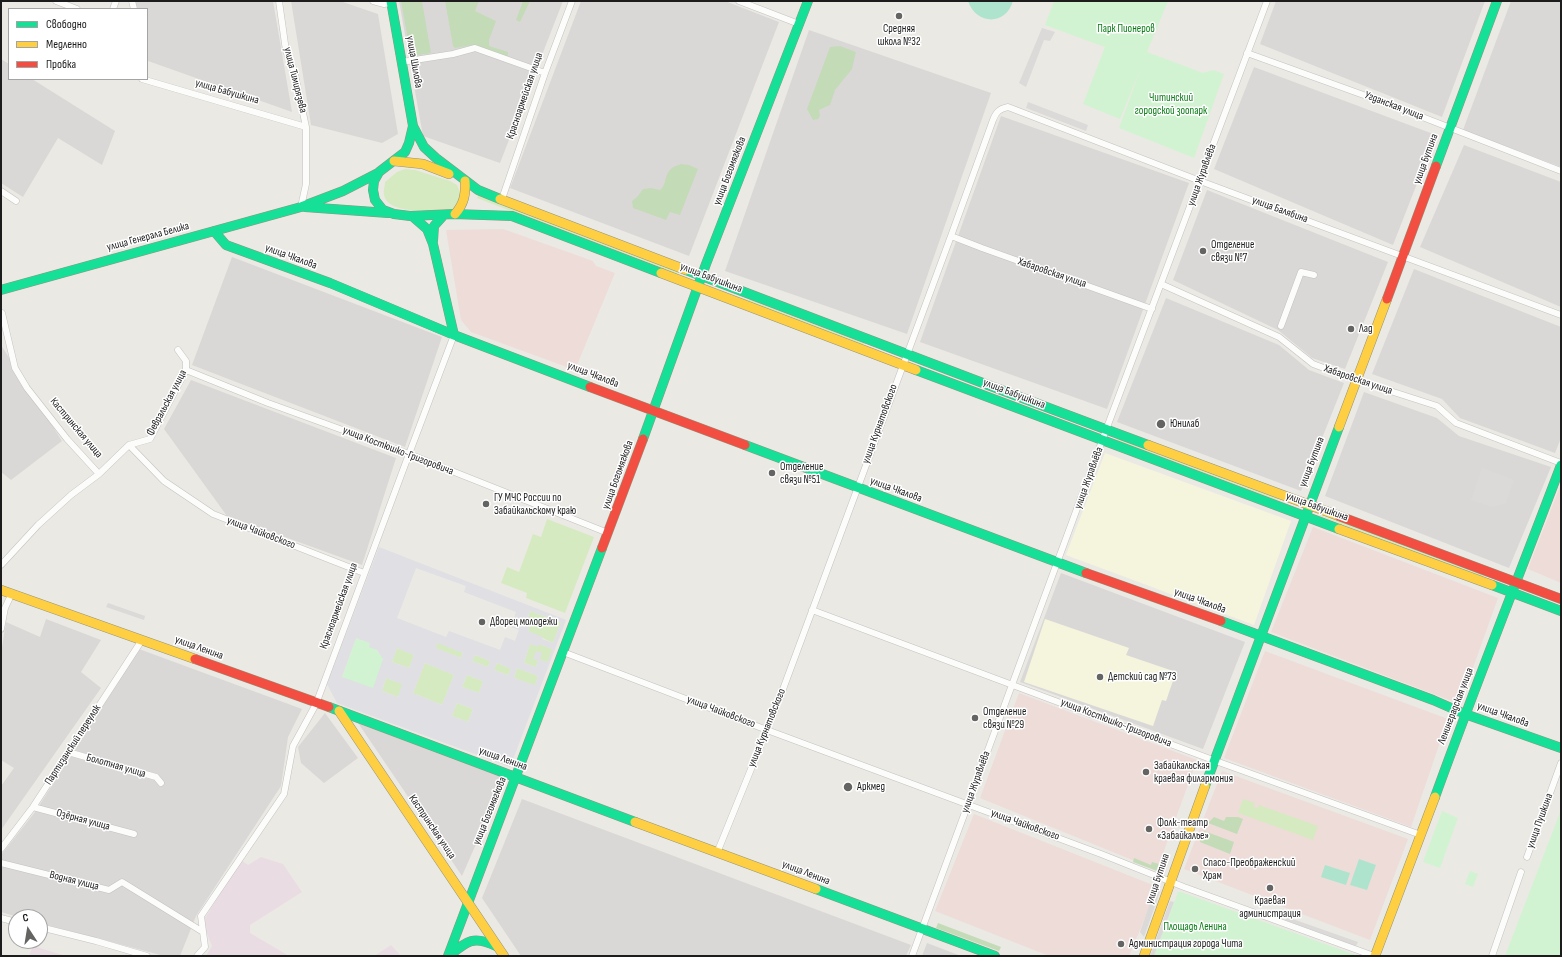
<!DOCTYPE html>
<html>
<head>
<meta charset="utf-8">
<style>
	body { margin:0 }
	#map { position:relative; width:1562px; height:957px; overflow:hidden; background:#ebe9e4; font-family:"Sofia Sans Condensed",sans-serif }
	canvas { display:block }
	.frame { position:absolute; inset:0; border:2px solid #1c1c1c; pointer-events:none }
	.legend { position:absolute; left:8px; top:8px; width:140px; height:72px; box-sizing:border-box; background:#fff; border:1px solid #a4a4a4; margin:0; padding:5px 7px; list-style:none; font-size:12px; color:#1c1c1c }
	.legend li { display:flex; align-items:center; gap:8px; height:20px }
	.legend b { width:20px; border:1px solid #a4a4a4 }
	.north { position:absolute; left:8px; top:909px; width:40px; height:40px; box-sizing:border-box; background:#fff; border:1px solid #a4a4a4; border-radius:50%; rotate:348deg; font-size:11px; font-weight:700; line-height:16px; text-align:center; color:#1c1c1c }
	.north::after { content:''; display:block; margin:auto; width:14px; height:18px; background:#646462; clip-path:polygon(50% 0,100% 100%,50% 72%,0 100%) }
</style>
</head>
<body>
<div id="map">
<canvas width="1562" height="957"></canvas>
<div class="frame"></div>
<ul class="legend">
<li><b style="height:5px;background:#16e098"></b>Свободно</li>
<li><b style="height:5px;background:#ffcf43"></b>Медленно</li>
<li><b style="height:5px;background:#f24e42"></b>Пробка</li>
</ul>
<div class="north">С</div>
</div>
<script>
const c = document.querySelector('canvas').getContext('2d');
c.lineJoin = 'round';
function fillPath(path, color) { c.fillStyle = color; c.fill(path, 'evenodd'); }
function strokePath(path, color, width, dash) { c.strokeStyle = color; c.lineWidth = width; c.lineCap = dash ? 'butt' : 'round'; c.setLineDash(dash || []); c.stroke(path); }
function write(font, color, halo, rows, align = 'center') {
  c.font = font + ' "Sofia Sans Condensed",sans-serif'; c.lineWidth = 3; c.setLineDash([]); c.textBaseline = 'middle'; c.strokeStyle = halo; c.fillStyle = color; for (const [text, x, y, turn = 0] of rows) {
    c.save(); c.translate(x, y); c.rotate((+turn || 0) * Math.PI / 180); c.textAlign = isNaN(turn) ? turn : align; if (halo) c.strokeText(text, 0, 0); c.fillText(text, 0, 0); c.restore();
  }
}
fillPath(new Path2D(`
	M135 1H273L292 112 148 61 147 9H136Z
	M291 1H340L378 14 398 134 382 143 311 125Z
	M399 1H563L500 163 423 136Z
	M581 1H725L779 22 689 256 510 188Z
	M1276 1H1485L1442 117 1260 44Z
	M1511 1H1561V167L1463 130Z
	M809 30 991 93 907 334 725 271Z
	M1 59 9 64V79H32L115 131 102 165 58 138 23 197 1 183Z
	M1254 67 1436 135 1393 245 1214 169Z
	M1001 116 1189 183 1107 409 920 342Z
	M1464 145 1561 182V307L1420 247Z
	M1207 190 1388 262 1345 369 1312 358 1278 330 1173 280Z
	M232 257 442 337 405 447 192 365Z
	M1414 269 1561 327V438L1555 453 1460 418 1442 399 1372 374Z
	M1166 298 1279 345 1309 370 1344 383 1301 491 1117 422Z
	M1 345 62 441 11 480 1 472Z
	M191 380 396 458 362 565 227 516 164 429Z
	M1364 392 1437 418 1459 436 1551 467 1509 568 1325 496Z
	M1061 573 1245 642 1203 749 1020 682Z
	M46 619 101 640 81 672 101 688 1 830V786L14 768 1 760V654L6 622 40 637Z
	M139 649 302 709 288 737 281 786 196 916 180 956H164L40 923V917H18L1 912V855L35 812Z
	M325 713 358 758 324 783 301 763 298 747Z
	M358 723 505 778 462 876Z
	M522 799 911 945 906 956H521L482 898Z
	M927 943 961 956H922Z`), '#dad8d6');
fillPath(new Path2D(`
	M503 229 593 261 596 266 615 273 575 370 471 332 461 320 446 230Z
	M1561 484V583L1528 569Z
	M1313 527 1498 598 1460 704 1271 632Z
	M1265 651 1448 719 1411 827 1224 758Z
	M1019 693 1197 760 1157 870 980 798Z
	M1222 771 1408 839 1370 940 1184 869Z
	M974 814 1158 887 1129 956H1049L935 911Z`), '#eedcd8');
fillPath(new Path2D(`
	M261 857 283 864 302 892 250 925V933L289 956H206L212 946 204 927 205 918 241 860 248 865Z
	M391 945 401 956H374Z
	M33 946 66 956H29Z`), '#e9dde3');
fillPath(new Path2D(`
	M1105 453 1291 521 1254 625 1066 555Z
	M1045 619 1129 648 1126 655 1176 672 1166 701 1162 700 1153 726 1024 682Z`), '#f5f5de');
fillPath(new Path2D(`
	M405 169 415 170 450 181 457 185 462 197 454 208 448 211C432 210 388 215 384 195 383 191 385 186 385 182L397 172Z
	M479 194 679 270 677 275 477 198Z
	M716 289 748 300 751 299 889 351 867 344H861Z
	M1118 437 1281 499 1276 500 1116 440Z
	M1320 515 1336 521H1340L1503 582 1484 576 1479 577 1320 516Z
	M547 519 594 537 565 613 526 598 527 593 501 583 507 567 519 572 533 534 541 537Z
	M530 611 561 622 553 643 528 631 532 618 528 617Z
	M438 642 463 653 461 658 435 648Z
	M530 644H539L553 649 548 662 538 660 536 667 524 663Z
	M397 648 414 655 409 668 392 662Z
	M475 655 490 661 488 667 472 661Z
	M425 663 454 675 442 705 413 693Z
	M497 663 511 669 508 675 494 670Z
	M517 668 538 676 535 686 514 678Z
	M467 675 483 681 479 693 462 687Z
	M386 678 403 684 398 697 382 691Z
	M457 703 473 709 468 722 452 716Z
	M1243 799 1255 803 1254 807 1258 808 1259 805 1318 826 1313 840 1238 813Z`), '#d6eac1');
fillPath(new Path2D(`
	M401 1H422L431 53 411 56Z
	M445 1H479L475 11 496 21 489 40V46L508 52V57L473 45 455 48 453 46Z
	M523 1H530L520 22 516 20Z
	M840 46 856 52 852 69 835 90 830 105 819 110 820 116 818 119 813 120 807 109 830 47Z
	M681 164 689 165 698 169 680 215 670 212 666 220 633 208 632 201 638 196 643 189 651 188 660 190C667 185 664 173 672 168 674 166 679 165 681 164Z
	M1214 817 1224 821 1226 817H1238L1243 819 1237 834 1208 823Z
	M1204 831 1234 842 1230 854 1200 842Z
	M1134 858 1151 865 1152 862 1159 864 1157 871 1133 862Z
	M938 923 1001 947 999 951 936 928Z`), '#c4dbb8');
fillPath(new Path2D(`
	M1054 1H1168L1147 52 1203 73 1213 70 1224 74 1194 158 1119 128 1141 68 1120 119 1083 104 1105 47 1045 25Z
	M356 638 370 643 384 659 373 689 342 678Z
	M1561 810V956H1505Z
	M1442 811 1458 818 1440 868 1423 862Z
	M1470 871 1478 874 1473 887 1465 884Z
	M1178 892H1181L1358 956H1154Z`), '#d1f3d1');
fillPath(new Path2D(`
	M968 1H1013C1006 26 976 25 968 1Z
	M1359 859 1376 865 1367 890 1350 885Z
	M1325 865 1350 873 1346 885 1321 877Z`), '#aee4ce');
fillPath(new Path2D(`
	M1042 28 1055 32 1050 41 1044 40 1026 87 1019 83Z
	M1028 102 1088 125 1086 131 1026 108Z
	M1482 468 1514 480 1506 503 1492 507 1471 500Z
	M108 603 145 616 144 620 106 607Z
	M1155 889H1161L1144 937 1140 932Z
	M1170 901 1174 902 1154 956H1150Z
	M1287 917 1358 942 1356 946 1285 920Z`), '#dbdad8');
fillPath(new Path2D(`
	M379 547 566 620 510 767 337 703 327 684ZM416 568 466 586 464 592 516 612 511 627 519 630 515 641 505 637 500 650 449 631 446 637 397 618ZM530 611 561 622 553 643 542 639 543 637 528 631 533 618 528 616ZM356 638 370 643 369 647 377 650 383 659 373 688 342 677ZM437 643 463 653 461 658 436 648ZM530 644 538 647 539 644 552 649 548 662 540 660 542 653 536 651 533 659 538 660 536 667 524 663ZM397 648 414 655 409 668 392 662ZM475 655 490 661 488 667 472 661ZM425 663 454 675 442 705 413 693ZM497 663 511 669 508 675 494 670ZM517 668 538 676 535 685 514 678ZM467 675 483 681 479 693 462 687ZM386 678 402 684 398 697 382 691ZM457 703 473 709 468 722 452 716Z`), '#dfdfe4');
const street = new Path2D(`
	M56 1 77 9
	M132 1 134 9
	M279 1 286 51 294 70 306 127V184L301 207
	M373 1 384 4 391 3
	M739 1 799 24
	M113 9 116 1
	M1247 53 1394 106 1561 171
	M402 62 453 54 475 48 545 73
	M142 79 306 127
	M1 191 16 201
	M502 199 545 73 572 1
	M951 236 982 248 1152 309
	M1161 284 1279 337 1313 364 1356 380 1437 406 1456 423 1561 463
	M2 313 15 368 27 388 67 439 99 474 129 445 164 481 213 514 364 573
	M1281 326 1301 272 1314 275
	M186 370 268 403 409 454 608 533
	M129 445 150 439 186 370V361L178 350
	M1 565 38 525 71 495 99 474
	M812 610 1213 760 1421 835
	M1 629 5 608 12 593
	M563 652 767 730 1101 854 1184 887 1374 956
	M68 752 156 777 161 783
	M33 807 134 834
	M1 849 33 807 142 640
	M717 853 779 700 951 236 993 120C996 112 999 109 1008 107L1200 181 1561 315
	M1527 857 1561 763
	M1 863 109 890 122 882 203 932
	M1 918 16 922
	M40 927 96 941 147 956
	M197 956 205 947 201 916 284 794 293 746 316 704 409 454 454 335
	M912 956 1106 430 1267 1
	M1492 956 1521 872`);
const fast = new Path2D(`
	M391 1 413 126 424 147 436 158 478 190 500 199
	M413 126 409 143 405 152 379 172 374 181 373 190 375 200 383 210 394 214 410 216 454 214 512 216 661 273
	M1436 166 1497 1
	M305 207 388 213
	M412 216 427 229 433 244 454 335
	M214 231 226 245 330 283 454 335 590 387
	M433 241 434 226 443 216
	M686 270C840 328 993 388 1148 445
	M1 290 301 207 343 191 378 173
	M916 370 1339 529
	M643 439 706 264 808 1
	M745 445 1086 573
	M1492 585 1561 611
	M1221 621 1433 700 1465 714 1561 748
	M329 707 635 822
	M1205 786 1339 427
	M1435 797C1475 686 1519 576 1561 465
	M816 889 995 956
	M448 956 602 548
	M449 956C467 941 473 935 496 946`);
const slow = new Path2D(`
	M394 161 423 164 449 174
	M500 199 686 270
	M455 214C464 204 466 194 465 181
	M661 273 916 370
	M1339 427 1387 299
	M1148 445 1339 516
	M1339 529 1492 585
	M1 590 195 659
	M339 711 504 956
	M635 822 816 889
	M1144 956 1205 786
	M1375 956 1435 797`);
const jam = new Path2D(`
	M1387 299 1436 166
	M590 387 745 445
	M1339 516 1561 599
	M602 548 643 439
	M1086 573 1221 621
	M195 659 329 707`);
strokePath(street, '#c3c2c0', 7);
strokePath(fast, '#92947c', 10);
strokePath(slow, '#92947c', 10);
strokePath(jam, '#92947c', 10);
strokePath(street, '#fcfcfb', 6);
strokePath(fast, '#16e098', 9);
strokePath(slow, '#ffcf43', 9);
strokePath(jam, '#f24e42', 9);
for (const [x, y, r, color] of [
	[899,16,4,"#646462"],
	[1203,251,4,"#646462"],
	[1351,329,4,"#646462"],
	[1161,424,5,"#646462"],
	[772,473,4,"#646462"],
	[486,504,4,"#646462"],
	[482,622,4,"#646462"],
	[1100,677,4,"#646462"],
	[975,718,4,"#646462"],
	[1146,772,4,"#646462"],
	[848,787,5,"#646462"],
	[1149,829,4,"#646462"],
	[1195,869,4,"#646462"],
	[1270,888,4,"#646462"],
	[1121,944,4,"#646462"]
]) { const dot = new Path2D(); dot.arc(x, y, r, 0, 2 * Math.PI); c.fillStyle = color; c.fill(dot); strokePath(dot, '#fff', 1.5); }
write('11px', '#1c1c1c', '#fff', [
	["Средняя",899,29,"center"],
	["школа №32",899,42,"center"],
	["Отделение",1211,245],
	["связи №7",1211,258],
	["Лад",1359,329],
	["Юнилаб",1170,424],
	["Отделение",780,467],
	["связи №51",780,480],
	["ГУ МЧС России по",494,498],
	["Забайкальскому краю",494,511],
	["Дворец молодежи",490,622],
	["Детский сад №73",1108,677],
	["Отделение",983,712],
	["связи №29",983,725],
	["Забайкальская",1154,766],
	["краевая филармония",1154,779],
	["Аркмед",857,787],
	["Фолк-театр",1157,823],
	["«Забайкалье»",1157,836],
	["Спасо-Преображенский",1203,863],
	["Храм",1203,876],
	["Краевая",1270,901,"center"],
	["администрация",1270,914,"center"],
	["Администрация города Чита",1129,944]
], 'left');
write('11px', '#087c15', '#fff', [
	["Парк Пионеров",1126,29],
	["Читинский",1171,98],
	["городской зоопарк",1171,111],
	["Площадь Ленина",1195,927]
]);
write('11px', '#1c1c1c', '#fff', [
	["улица Шилова",414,62,80],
	["улица Тимирязева",295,80,76],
	["улица Бабушкина",227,92,16],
	["Красноармейская улица",525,96,-71],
	["Угданская улица",1394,106,21],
	["улица Бутина",1426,159,-70],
	["улица Богомягкова",730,171,-69],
	["улица Журавлёва",1202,175,-70],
	["улица Балябина",1280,210,20],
	["улица Генерала Белика",148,237,-15],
	["улица Чкалова",291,257,20],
	["Хабаровская улица",1052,273,19],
	["улица Бабушкина",711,278,21],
	["улица Чкалова",593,375,21],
	["Хабаровская улица",1358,380,19],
	["улица Бабушкина",1014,394,21],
	["Февральская улица",167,403,-62],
	["улица Курнатовского",880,424,-70],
	["Кастринская улица",76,428,50],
	["улица Костюшко-Григоровича",398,451,21],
	["улица Бутина",1312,462,-69],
	["улица Богомягкова",618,475,-70],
	["улица Журавлёва",1089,478,-70],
	["улица Чкалова",896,490,20],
	["улица Бабушкина",1317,507,20],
	["улица Чайковского",261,533,21],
	["улица Чкалова",1200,601,20],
	["Красноармейская улица",339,606,-70],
	["улица Ленина",199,648,20],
	["Ленинградская улица",1456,706,-69],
	["улица Чайковского",721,712,21],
	["улица Чкалова",1503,715,20],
	["улица Костюшко-Григоровича",1116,723,21],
	["улица Курнатовского",767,728,-68],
	["Партизанский переулок",73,745,-57],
	["улица Ленина",503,759,20],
	["Болотная улица",116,766,16],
	["улица Журавлёва",976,782,-70],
	["улица Богомягкова",490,811,-68],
	["Озёрная улица",83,820,15],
	["улица Пушкина",1540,821,-70],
	["улица Чайковского",1025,825,20],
	["Кастринская улица",432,827,56],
	["улица Ленина",806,873,21],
	["улица Бутина",1158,879,-71],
	["Водная улица",74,881,14]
]);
</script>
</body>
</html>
